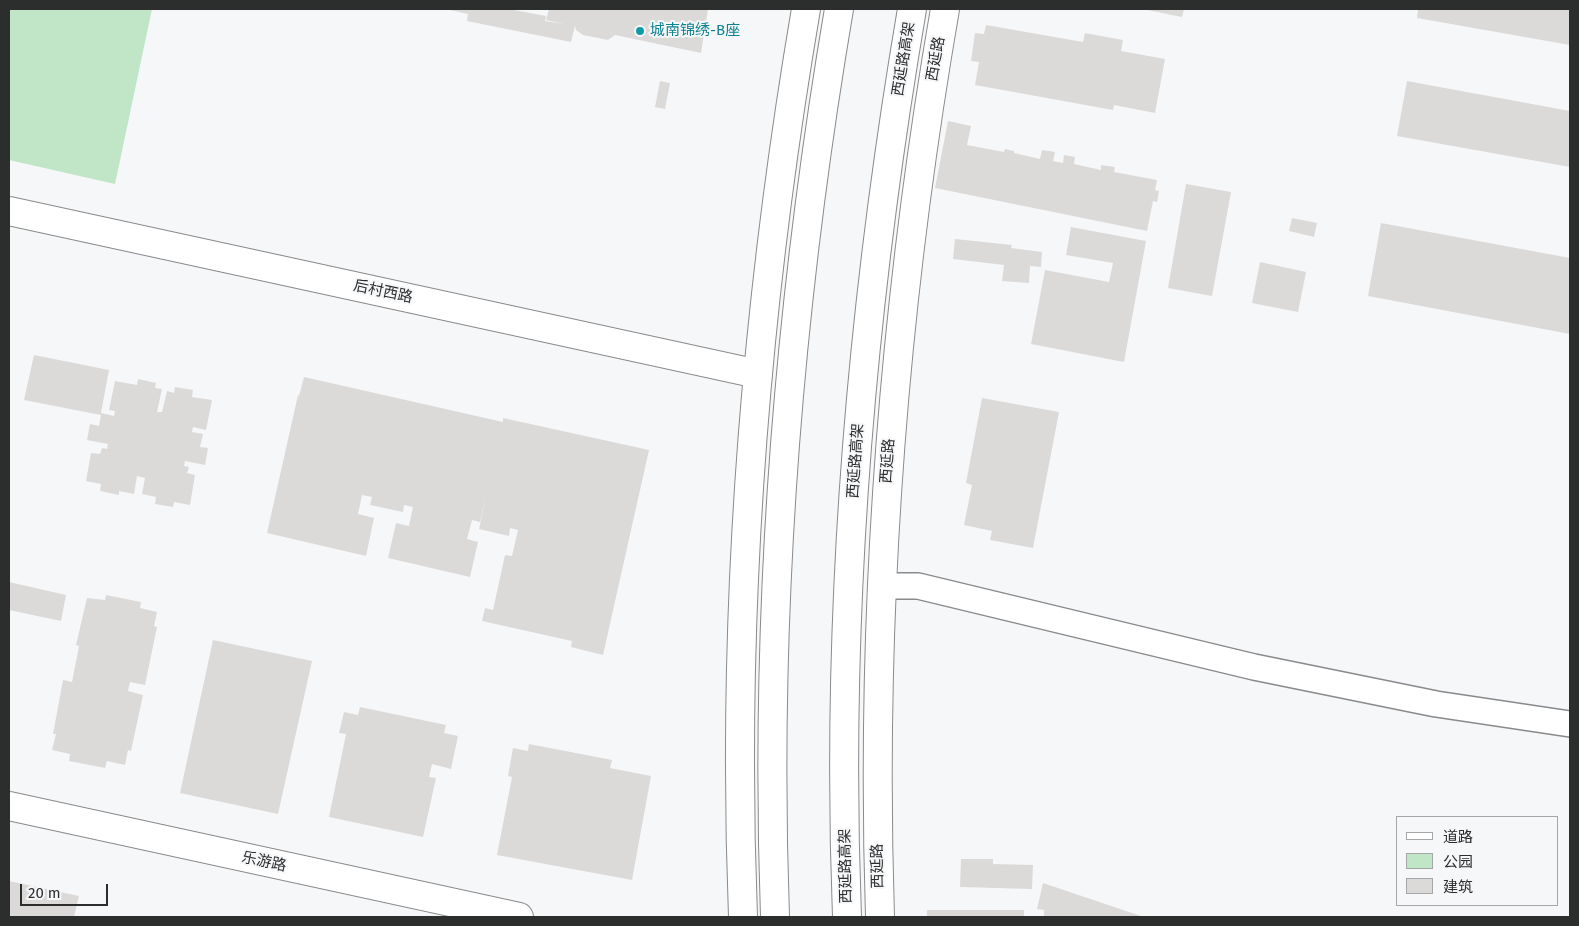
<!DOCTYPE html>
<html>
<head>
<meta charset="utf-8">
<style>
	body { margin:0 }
	#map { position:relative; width:1579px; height:926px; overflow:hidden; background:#f6f7f9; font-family:"Fira Sans","Noto Sans SC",sans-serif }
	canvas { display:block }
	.frame { position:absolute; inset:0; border:10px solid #2c2d2d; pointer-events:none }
	.legend { position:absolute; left:1396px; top:816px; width:162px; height:90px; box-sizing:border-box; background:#f6f7f9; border:1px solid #a5a6a7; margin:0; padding:6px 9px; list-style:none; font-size:15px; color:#2c2d2d }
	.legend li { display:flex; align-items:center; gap:10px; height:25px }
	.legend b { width:25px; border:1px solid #a5a6a7 }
	.scale { position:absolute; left:20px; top:884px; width:88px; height:22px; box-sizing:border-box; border:2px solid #2c2d2d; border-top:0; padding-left:6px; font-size:15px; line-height:18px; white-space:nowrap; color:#2c2d2d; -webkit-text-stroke:4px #f6f7f9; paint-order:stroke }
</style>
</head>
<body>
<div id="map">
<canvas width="1579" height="926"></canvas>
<div class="frame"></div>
<ul class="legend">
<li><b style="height:6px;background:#fff"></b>道路</li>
<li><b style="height:14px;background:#c1e5c7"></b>公园</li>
<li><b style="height:14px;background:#dcdad9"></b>建筑</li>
</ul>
<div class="scale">20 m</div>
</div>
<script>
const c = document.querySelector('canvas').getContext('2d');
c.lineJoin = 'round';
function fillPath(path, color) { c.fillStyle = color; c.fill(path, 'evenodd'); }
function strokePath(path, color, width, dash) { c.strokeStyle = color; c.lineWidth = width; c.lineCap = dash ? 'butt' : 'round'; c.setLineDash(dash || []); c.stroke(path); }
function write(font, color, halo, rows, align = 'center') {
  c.font = font + ' "Fira Sans","Noto Sans SC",sans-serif'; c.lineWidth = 4; c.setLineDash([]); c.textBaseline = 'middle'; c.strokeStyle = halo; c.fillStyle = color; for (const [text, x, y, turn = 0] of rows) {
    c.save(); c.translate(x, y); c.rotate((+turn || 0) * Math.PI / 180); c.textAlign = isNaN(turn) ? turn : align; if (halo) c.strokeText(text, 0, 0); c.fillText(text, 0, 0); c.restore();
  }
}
fillPath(new Path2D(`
	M9 9H152L115 184 9 160Z`), '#c1e5c7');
fillPath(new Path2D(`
	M450 9H509L546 16 545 21 564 24 546 20 549 9H708L701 53 615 35 608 40 583 35 576 30 575 26 571 42 467 21 468 14 450 10Z
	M1142 9H1184L1182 17Z
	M1418 9H1570V45L1417 18Z
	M986 25 1083 42 1085 33 1123 40 1121 51 1165 59 1155 113 1114 105 1113 110 975 85 979 62 971 61 975 33 984 34Z
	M660 81 670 83 665 109 655 107Z
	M1407 81 1570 111V167L1397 136Z
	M948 121 971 126 967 145 1004 152 1005 149 1014 151V153L1040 159 1042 150 1055 152 1053 161 1063 163 1064 155 1075 157 1074 164 1101 170V165L1115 167 1114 172 1157 180 1155 190 1159 191 1157 202 1153 201 1147 231 935 188Z
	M1186 184 1231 192 1212 296 1168 288Z
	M1292 218 1317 223 1314 237 1289 231Z
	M1381 223 1570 258V334L1368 296Z
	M1071 227 1146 241 1124 362 1031 344 1045 270 1109 282 1113 263 1066 255Z
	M955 239 1012 245 1011 248 1042 252 1041 267 1030 266 1029 283 1002 281 1004 265 953 259Z
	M1260 262 1306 272 1298 312 1252 303Z
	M34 355 109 370 101 413 114 416 115 411 109 410 115 381 137 385 138 379 156 383 155 388 162 389 157 412H162L167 391 174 393 175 387 193 390 192 397 212 400 206 430 193 427 192 432 203 434 200 447 208 448 205 465 185 461 184 466 189 467 187 473 195 475 190 505 174 502 173 507 155 504 156 497 142 494 145 478 137 476 134 494 119 491V495L100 491 101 484 86 481 91 453 100 454 102 448 107 449 108 444 87 440 90 424 99 426 101 415 24 400Z
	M304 377 503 422V418L649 450 603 655 571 647 572 641 482 621 485 608 493 610 505 555 512 556 518 530 510 528 509 536 479 529 486 496 480 522 472 520 467 539 478 542 470 577 388 558 396 523 409 526 413 507 404 505 403 512 370 505 372 497 362 495 358 514 374 518 366 556 267 533 298 395 299 396Z
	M982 398 1059 412 1033 548 990 540 992 531 964 525 972 485 966 483Z
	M9 582 66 595 61 621 9 610Z
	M106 595 141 602 140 608 157 612 154 626 157 627 145 685 130 682 128 691 143 695 131 751 128 750 125 765 107 761 105 768 69 761 70 754 52 750 56 734H53L63 680 72 682 79 646 76 645 87 598 105 600Z
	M213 640 312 661 278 814 180 793Z
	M360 707 446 725 444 733 458 736 451 769 432 764 429 777 436 778 423 837 329 817 346 734 339 733 344 712 358 715Z
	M529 744 612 760 610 768 651 776 632 880 497 855 512 777 508 776 513 748 528 751Z
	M961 859H993V864L1033 865 1032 889 960 887Z
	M9 881 79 896 74 917H9Z
	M1043 883 1144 917H1044V910L1037 909Z
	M927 910H1024V917H927Z`), '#dcdad9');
const minor = new Path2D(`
	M881 586H918L1254 667 1436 704 1570 724`);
const tertiary = new Path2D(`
	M9 211 758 374
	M9 806 519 917`);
const secondary = new Path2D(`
	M743 917C731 613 755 308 806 9
	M880 917C870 612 893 309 945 9`);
const trunk = new Path2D(`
	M775 917C764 613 788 309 839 9
	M847 917C835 613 861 308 912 9`);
strokePath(minor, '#898a8c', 28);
strokePath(tertiary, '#898a8c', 30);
strokePath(secondary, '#898a8c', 30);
strokePath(trunk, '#898a8c', 30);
strokePath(minor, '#fff', 25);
strokePath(tertiary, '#fff', 28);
strokePath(secondary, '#fff', 28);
strokePath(trunk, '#fff', 28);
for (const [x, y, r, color] of [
	[640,31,5,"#0f9aa8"]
]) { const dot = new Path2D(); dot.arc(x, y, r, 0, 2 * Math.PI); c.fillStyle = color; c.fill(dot); strokePath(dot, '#f6f7f9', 2); }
write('15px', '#0d838f', '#f6f7f9', [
	["城南锦绣-B座",650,31]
], 'left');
write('15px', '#2c2d2d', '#f6f7f9', [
	["西延路高架",904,59,-81],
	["西延路",936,59,-80],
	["后村西路",383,292,12],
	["西延路高架",856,461,-86],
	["西延路",888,461,-86],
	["乐游路",264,862,12],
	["西延路高架",846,866,-91],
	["西延路",878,866,-91]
]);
</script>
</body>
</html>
